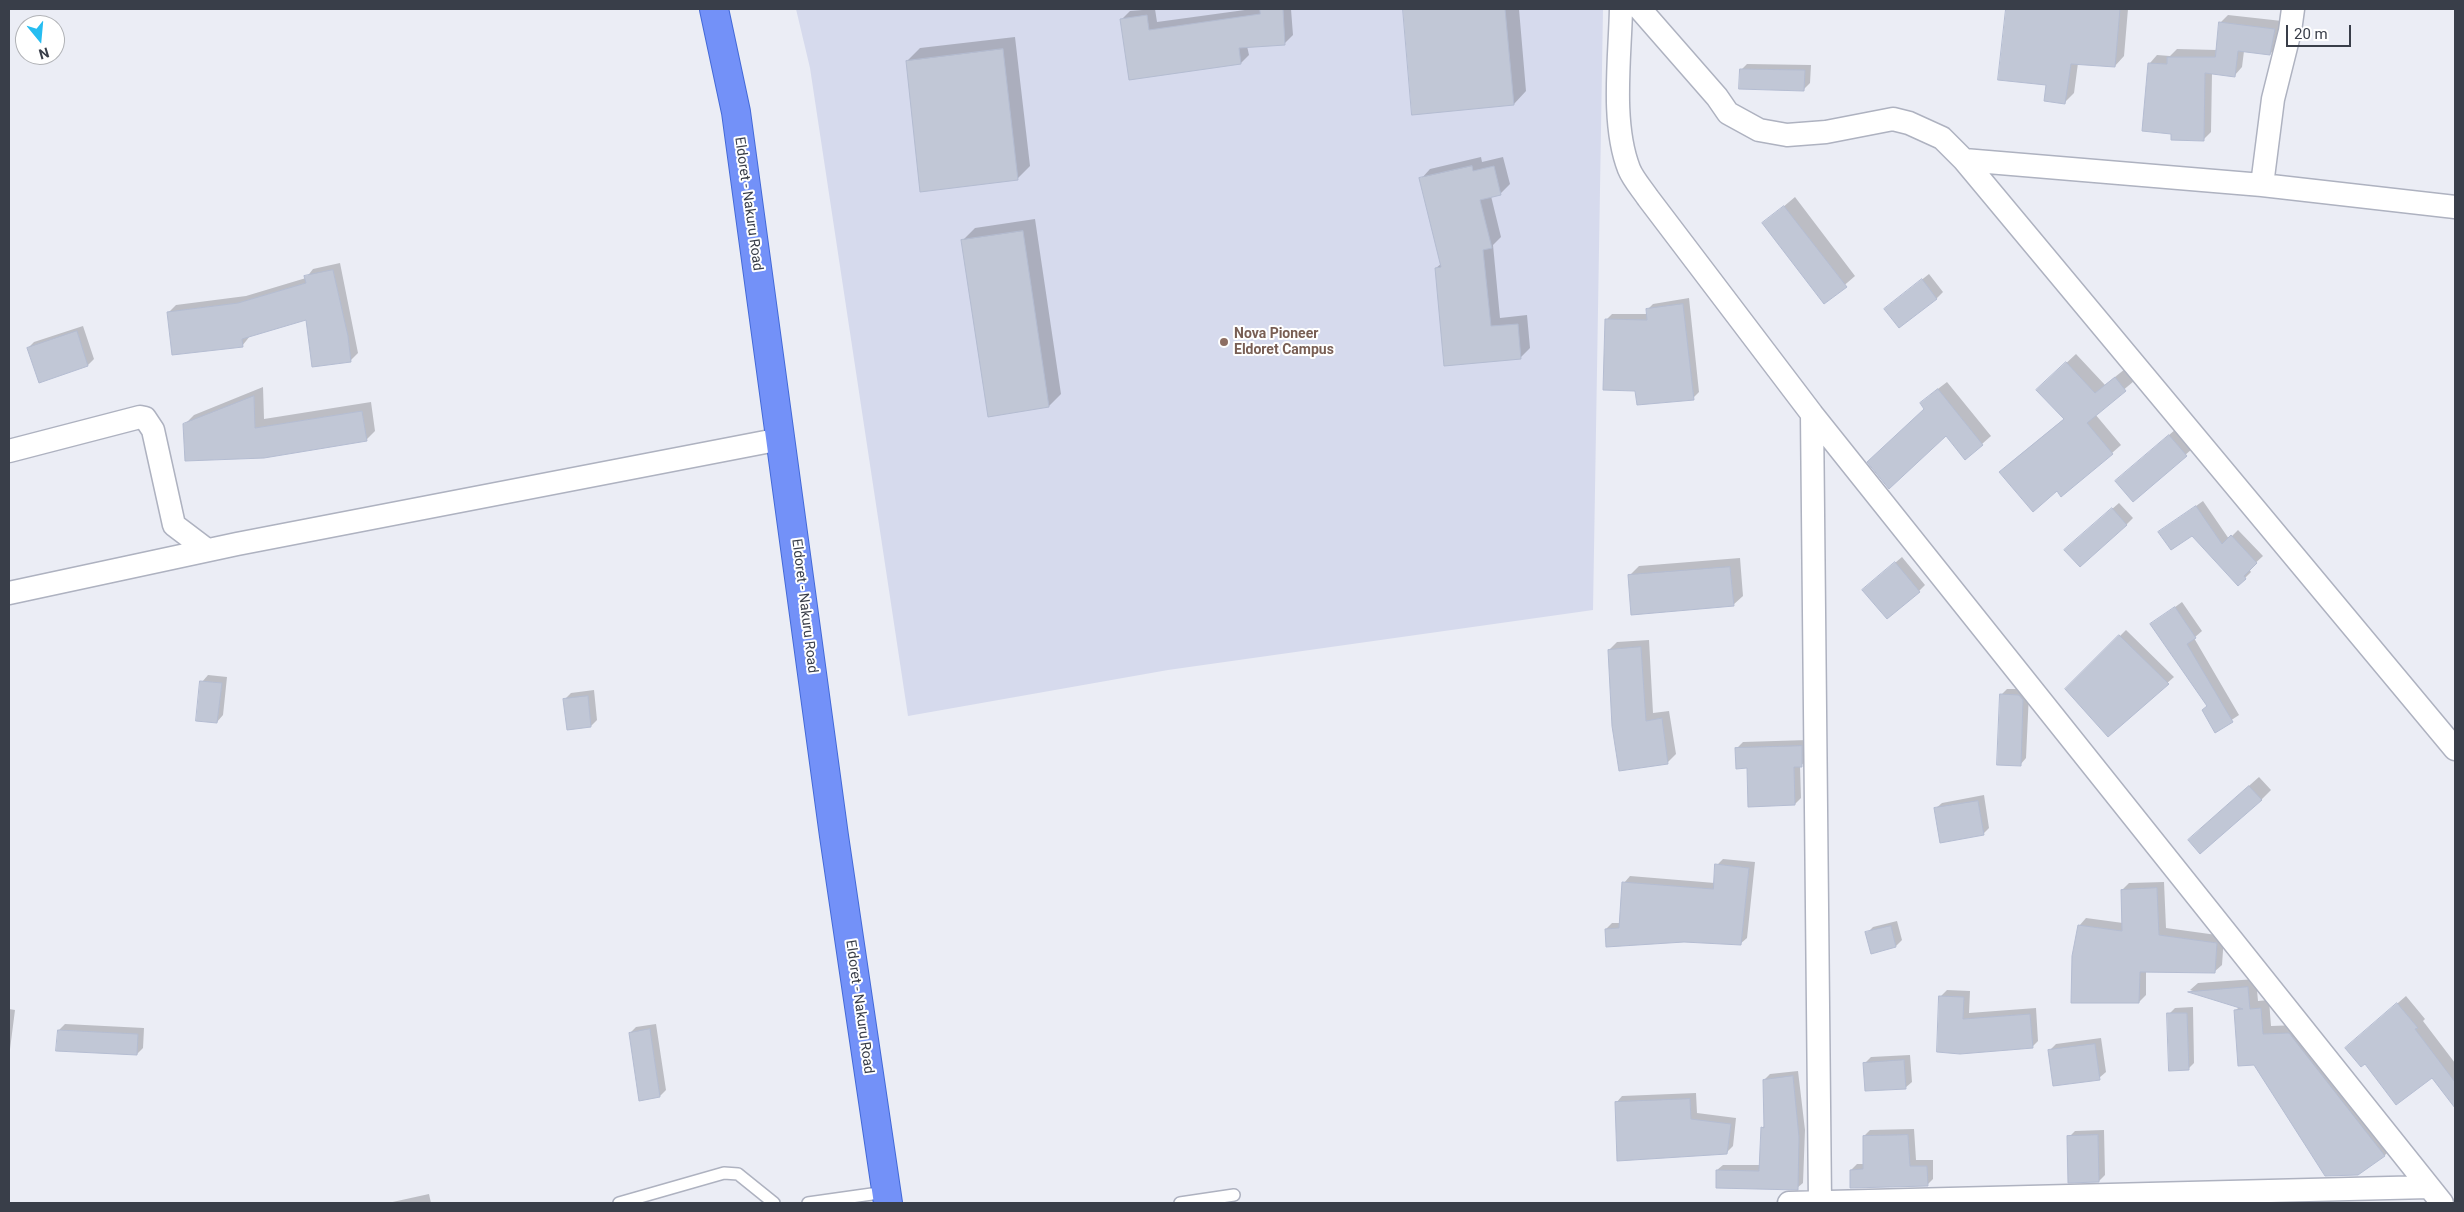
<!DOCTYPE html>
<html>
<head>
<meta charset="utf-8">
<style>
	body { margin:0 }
	#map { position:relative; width:2464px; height:1212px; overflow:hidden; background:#ebedf5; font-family:Roboto,sans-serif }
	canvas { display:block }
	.frame { position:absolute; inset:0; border:10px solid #393e49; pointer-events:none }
	.north { position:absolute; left:15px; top:15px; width:50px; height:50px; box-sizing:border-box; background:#fff; border:1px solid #b0b2b6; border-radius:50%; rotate:163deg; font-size:14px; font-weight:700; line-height:20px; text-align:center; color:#393e49 }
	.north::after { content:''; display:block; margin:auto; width:18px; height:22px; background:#26bdf1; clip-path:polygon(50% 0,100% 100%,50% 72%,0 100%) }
	.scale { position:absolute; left:2286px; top:25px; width:65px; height:22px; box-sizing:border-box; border:2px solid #393e49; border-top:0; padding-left:6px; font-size:15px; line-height:18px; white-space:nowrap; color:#393e49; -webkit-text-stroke:4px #fff; paint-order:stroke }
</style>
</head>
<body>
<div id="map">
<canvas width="2464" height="1212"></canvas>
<div class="frame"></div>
<div class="north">N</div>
<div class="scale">20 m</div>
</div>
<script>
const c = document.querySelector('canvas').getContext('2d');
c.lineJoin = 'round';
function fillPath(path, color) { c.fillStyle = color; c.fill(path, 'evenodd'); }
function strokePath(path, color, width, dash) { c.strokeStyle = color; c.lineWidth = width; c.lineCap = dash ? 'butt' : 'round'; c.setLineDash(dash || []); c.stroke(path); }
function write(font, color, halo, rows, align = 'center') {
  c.font = font + ' Roboto,sans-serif'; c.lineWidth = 4; c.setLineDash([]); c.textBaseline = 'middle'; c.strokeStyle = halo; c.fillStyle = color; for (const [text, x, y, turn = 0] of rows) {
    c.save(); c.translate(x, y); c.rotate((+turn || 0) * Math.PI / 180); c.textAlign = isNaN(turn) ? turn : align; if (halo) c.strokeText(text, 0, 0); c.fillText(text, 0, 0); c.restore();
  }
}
fillPath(new Path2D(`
	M796 9H1603L1593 610 1168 670 908 716 810 68Z`), '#d6daed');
fillPath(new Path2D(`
	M1155 9 1157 22 1252 9H1291L1293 35 1285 43 1247 46 1249 55 1241 63 1130 78 1122 19 1130 11Z
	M1404 9H1519L1526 91 1514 104 1414 113Z
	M2059 9H2128L2124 56 2115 66 2078 63 2074 93 2064 103 2045 100Z
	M2228 15 2282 21 2278 46 2270 54 2244 51 2242 67 2235 75 2212 73 2211 132 2203 140 2172 132 2150 63 2157 55 2170 56 2177 49 2217 50 2220 23Z
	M1015 37 1030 166 1017 179 907 61 920 48Z
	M1747 64 1811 65 1810 83 1804 89 1741 70Z
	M1481 157 1482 162 1503 157 1510 184 1500 194 1491 196 1501 237 1493 245 1500 318 1527 315 1530 348 1520 358 1436 268 1441 264 1421 179 1430 169Z
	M1795 197 1855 276 1825 302 1764 223Z
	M1035 219 1061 394 1049 406 962 241 975 228Z
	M340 263 358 353 350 361 308 318 250 336 242 346 168 313 176 305 246 296 306 278 313 269Z
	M1929 274 1943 292 1937 298 1885 309Z
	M1689 298 1699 392 1693 398 1636 389 1606 320 1612 314H1648L1647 310 1653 304Z
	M83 326 94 359 88 365 28 348 34 342Z
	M2076 354 2105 385 2125 369 2134 381 2095 414 2121 445 2112 453 2058 490 2010 463 2064 419 2047 381Z
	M1947 382 1991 436 1982 444 1946 435 1926 409 1930 395Z
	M263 387 264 419 371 402 375 431 366 440 185 424 194 415Z
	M2176 429 2192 449 2134 500 2123 475Z
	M2203 501 2229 539 2238 530 2263 556 2249 569 2251 572 2245 578 2192 534 2160 532Z
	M2119 503 2133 518 2126 525 2072 544Z
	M1902 557 1925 585 1919 591 1870 584Z
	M1740 558 1743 596 1733 605 1629 576 1639 566Z
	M2182 602 2202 631 2194 638 2239 715 2215 731 2208 706 2152 624Z
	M2126 630 2174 677 2108 735 2067 689Z
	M1649 640 1653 713 1669 711 1676 754 1668 762 1620 770 1609 650 1617 642Z
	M208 675 227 677 223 715 217 722 202 682Z
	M2007 689H2026L2029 693 2026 758 2020 765 2001 695Z
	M594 690 597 720 591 726 565 699 571 693Z
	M1808 740V760L1800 766 1801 798 1795 804 1749 767 1737 748 1743 742Z
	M2259 777 2271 790 2261 800 2199 830Z
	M1984 795 1989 828 1983 834 1935 809 1942 803Z
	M1723 859 1755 862 1747 938 1740 944 1606 929 1612 923H1620L1624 883 1630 876 1715 883 1717 865Z
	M2164 882 2166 928 2224 936 2222 965 2214 972 2146 971V995L2139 1002 2079 926 2086 918 2123 923 2122 890 2129 883Z
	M1897 921 1902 940 1896 946 1867 933 1873 927Z
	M2256 979 2258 1001 2269 1000 2271 1026 2298 1025 2393 1147 2384 1156 2236 1010 2239 1007 2190 990 2198 983Z
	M1947 990 1970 991 1969 1013 2036 1008 2038 1041 2032 1047 1960 1052 1941 996Z
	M2406 996 2425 1019 2423 1021 2455 1063V1106L2432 1076 2354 1041Z
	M2193 1007 2194 1063 2188 1069 2169 1014 2175 1008Z
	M9 1009 15 1010 9 1057Z
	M65 1024 144 1028 143 1048 137 1054 59 1030Z
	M656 1024 666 1090 660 1096 640 1099 630 1033 636 1027Z
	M2101 1038 2106 1072 2099 1078 2050 1050 2056 1044Z
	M1910 1055 1912 1082 1905 1088 1865 1063 1871 1057Z
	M1798 1071 1805 1130 1803 1183 1797 1188 1717 1170 1723 1165H1761L1762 1128 1765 1125 1764 1080 1770 1074Z
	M1696 1093 1697 1113 1736 1118 1733 1146 1726 1153 1616 1103 1622 1096Z
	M1914 1129 1916 1160H1933V1179L1927 1185 1851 1170 1857 1164H1864V1136L1870 1130Z
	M2104 1130 2105 1175 2099 1181 2069 1137 2075 1131Z
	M429 1194 431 1203H388Z`), '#0003');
const building = new Path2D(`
	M1260 9H1283L1285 45 1239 48 1241 64 1129 80 1120 19 1147 15 1149 30 1260 14Z
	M1403 9H1505L1514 105 1412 115Z
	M2006 9H2120L2115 67 2071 64 2065 104 2044 101 2046 85 1998 80Z
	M2219 22 2275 29 2270 55 2238 51 2235 77 2205 73 2204 141 2171 140V134L2142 131 2148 63 2167 64V57H2215Z
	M1003 49 1018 180 920 192 906 61Z
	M1740 69 1805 70 1804 91 1739 89Z
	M1472 166 1473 171 1494 166 1501 195 1480 200 1492 248 1483 250 1491 326 1518 324 1521 359 1444 366 1435 268 1441 267 1419 178Z
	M1784 206 1847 287 1824 304 1762 223Z
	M1023 231 1049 407 988 417 961 240Z
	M333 270 348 336 351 362 312 367 306 320 242 339 243 347 172 355 167 312 238 303 306 283 304 276Z
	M1922 279 1937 299 1899 328 1884 309Z
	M1683 304 1694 400 1637 405 1635 391 1603 390 1605 319 1647 320 1646 309Z
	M77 331 88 366 39 383 27 348Z
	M2066 362 2095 393 2115 377 2126 391 2087 423 2113 454 2061 497 2057 491 2033 512 1999 472 2064 419 2036 390Z
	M1938 389 1983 445 1965 460 1946 436 1889 489 1867 462 1924 409 1920 403Z
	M254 396 255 428 362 411 367 441 264 458 185 461 183 424Z
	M2169 435 2187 456 2133 502 2115 481Z
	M2196 506 2222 544 2231 535 2257 563 2244 576 2246 579 2238 586 2192 536 2171 550 2158 532Z
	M2112 508 2127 525 2080 567 2064 550Z
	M1895 562 1920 592 1887 619 1862 590Z
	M1730 567 1734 606 1631 615 1628 575Z
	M2175 607 2196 638 2187 644 2233 722 2215 733 2202 710 2207 706 2150 624Z
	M2119 635 2169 684 2108 737 2065 689Z
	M1641 647 1646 721 1662 718 1668 764 1619 771 1612 726 1608 650Z
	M200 681 222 683 217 723 196 721Z
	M2000 694 2019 695 2023 700 2021 766 1997 765Z
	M588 696 591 727 567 730 563 699Z
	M1802 746V767H1794L1795 805 1748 807 1747 768 1736 769 1735 748Z
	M2249 786 2262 800 2200 854 2188 840Z
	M1978 801 1984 835 1940 843 1934 808Z
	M1715 864 1749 868 1741 945 1684 942 1606 947 1605 929 1619 928 1622 882 1713 889Z
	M2157 888 2159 935 2217 943 2215 973 2140 972 2139 1003H2071L2072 956 2078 925 2122 931 2121 890Z
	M1891 926 1896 947 1871 954 1865 932Z
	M2248 987 2250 1009 2261 1008 2263 1034 2289 1033 2385 1156 2358 1175 2325 1176 2254 1065 2238 1066 2234 1010 2243 1009 2188 992Z
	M1939 996 1964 997 1963 1019 2030 1014 2033 1048 1960 1054 1937 1052Z
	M2397 1003 2418 1028 2415 1029 2455 1082V1108L2432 1078 2396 1105 2365 1064 2361 1067 2345 1048Z
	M2167 1013H2187L2189 1070 2169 1071Z
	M650 1029 660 1097 639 1101 629 1033Z
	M58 1030 138 1034 137 1055 56 1051Z
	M2095 1044 2100 1080 2053 1086 2048 1050Z
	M1904 1060 1906 1089 1865 1091 1863 1063Z
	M1793 1076 1799 1137 1798 1190 1716 1188V1170L1759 1171 1761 1127 1764 1128 1763 1080Z
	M1690 1099 1691 1119 1731 1124 1727 1154 1617 1161 1615 1102Z
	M1908 1135 1910 1166H1927L1928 1186 1850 1188V1170L1863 1169V1136Z
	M2098 1135 2099 1182 2068 1183 2067 1136Z`);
fillPath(building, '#c1c7d6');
strokePath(building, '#b4bcd1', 1);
const lane = new Path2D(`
	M619 1203 724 1173 738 1174 774 1203
	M808 1203 886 1192
	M1180 1203 1234 1195`);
const street = new Path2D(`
	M1621 9C1620 57 1611 123 1629 169 1633 179 1642 189 1648 198L1812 414 2442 1203
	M1640 9 1717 97 1728 113 1759 130 1787 135 1826 132 1893 119 1909 123 1942 138 1964 160 2455 749
	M1964 160 2262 185 2273 99 2290 31 2293 9
	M2262 185 2455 207
	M1812 414 1820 1203
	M9 451 140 417 145 418 153 430 174 525 207 550
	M9 593 237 544 781 439
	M1789 1203 2429 1187`);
const highway = new Path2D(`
	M714 9 736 112 834 836 888 1203`);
strokePath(lane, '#aeb2c0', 14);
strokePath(street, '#aeb2c0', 25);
strokePath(highway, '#4369d7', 30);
strokePath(lane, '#fff', 11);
strokePath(street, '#fff', 22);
strokePath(highway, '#7391f8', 28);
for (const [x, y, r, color] of [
	[1224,342,5,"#8d6e63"]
]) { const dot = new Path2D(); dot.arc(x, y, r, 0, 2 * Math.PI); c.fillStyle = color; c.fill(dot); strokePath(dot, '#fff', 2); }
write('14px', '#393e49', '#fff', [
	["Eldoret - Nakuru Road",748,204,82],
	["Eldoret - Nakuru Road",804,606,83],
	["Eldoret - Nakuru Road",859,1007,82]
]);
write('bold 14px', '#785e54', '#fff', [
	["Nova Pioneer",1234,334],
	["Eldoret Campus",1234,350]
], 'left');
</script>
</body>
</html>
